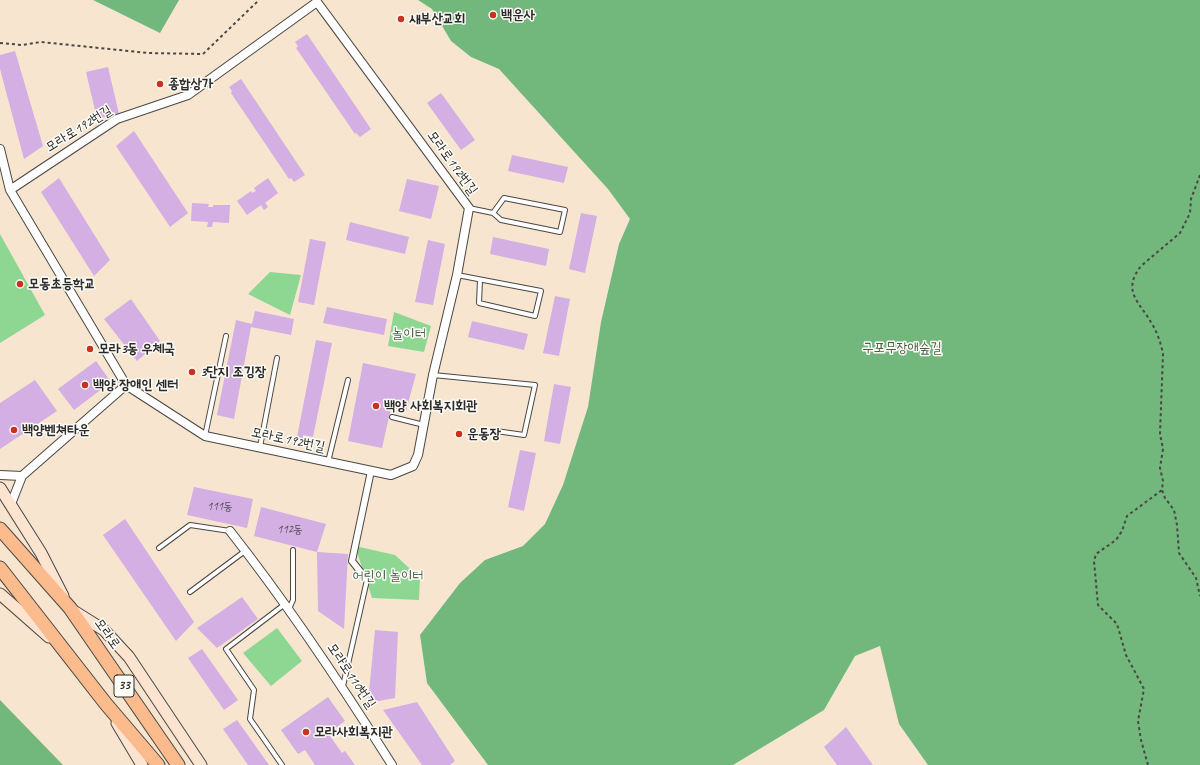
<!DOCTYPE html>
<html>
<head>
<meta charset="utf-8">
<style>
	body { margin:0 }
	canvas { display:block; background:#f7e5cf }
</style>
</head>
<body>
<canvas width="1200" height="765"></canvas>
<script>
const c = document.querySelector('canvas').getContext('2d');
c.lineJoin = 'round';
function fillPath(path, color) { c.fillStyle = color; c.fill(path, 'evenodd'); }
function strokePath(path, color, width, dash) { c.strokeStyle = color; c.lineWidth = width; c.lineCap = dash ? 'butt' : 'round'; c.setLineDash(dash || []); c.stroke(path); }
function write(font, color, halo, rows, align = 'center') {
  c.font = font + ' Caveat,"Poor Story",sans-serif'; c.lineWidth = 3; c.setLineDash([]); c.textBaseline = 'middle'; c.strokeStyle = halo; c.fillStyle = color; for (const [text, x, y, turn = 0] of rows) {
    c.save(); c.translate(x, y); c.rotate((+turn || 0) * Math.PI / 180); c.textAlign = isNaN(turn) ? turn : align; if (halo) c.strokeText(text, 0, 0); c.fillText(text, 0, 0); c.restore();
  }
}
fillPath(new Path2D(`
	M0 234 45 315 0 343Z
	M270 272 301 275 290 315 248 294Z
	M394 312 431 326 424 352 388 346Z
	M355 546 395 555 420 578 419 600 372 598Z
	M277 628 302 661 271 686 243 653Z`), '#8dd792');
fillPath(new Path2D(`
	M93 0H179L160 33Z
	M418 0H1200V765H928L899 724 880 646 855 656 824 710 733 765H488L427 683 420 635 460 583 485 560 523 546 545 524 563 485 588 407 601 322 619 244 630 219 608 189 499 69 471 57 451 41 432 9Z
	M0 700 63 765H0Z`), '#72b87c');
fillPath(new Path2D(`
	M307 34 371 129 360 137 356 133 355 134 296 48 298 46 295 42Z
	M15 51 43 146 24 159 0 69V55Z
	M108 67 119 114 97 119 86 72Z
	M241 79 305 175 294 182 291 178 289 179 231 93 232 91 229 87Z
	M441 93 475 140 461 150 427 103Z
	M134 131 188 213 170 227 116 146Z
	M512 155 568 167 564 183 508 171Z
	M59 178 110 260 94 276 41 192Z
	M268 178 278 193 265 203 268 207 264 210 261 205 247 215 237 201 251 191 252 193 256 191 254 188Z
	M407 179 439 186 431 219 399 211Z
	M192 203 209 204 208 207H213V205H230L229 223 213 222 212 227H207L208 222 191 221Z
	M581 213 597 216 585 273 569 269Z
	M350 222 409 237 405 254 346 240Z
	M493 237 549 249 546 266 490 254Z
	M310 239 326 242 314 305 298 302Z
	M428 240 445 244 433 305 415 302Z
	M555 296 570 299 559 356 543 353Z
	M131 299 160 341 137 361 104 319Z
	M327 307 387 319 384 335 323 323Z
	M255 311 294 319 291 335 251 327 234 419 217 415 236 320 252 324Z
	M472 321 528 334 524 350 468 337Z
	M316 340 332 343 313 437 303 435V439L297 437Z
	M96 361 111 382 74 410 58 389Z
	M363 363 416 374 406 411 391 408 382 448 348 441Z
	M35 380 57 411 0 449V403Z
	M554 384 571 387 560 444 544 441Z
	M520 450 536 453 524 511 508 507Z
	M194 487 253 499 247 528 187 515Z
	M261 507 326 524 317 552 254 536Z
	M125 519 194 622 176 641 103 535Z
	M317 552 348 554 344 629 318 611Z
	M242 597 258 619 217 648 197 628Z
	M375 630 398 632 395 698 368 703Z
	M202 649 238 700 224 710 188 658Z
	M328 697 345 721 328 733 342 753 345 751 355 765H315L305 750 298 754 281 730Z
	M417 702 455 761 450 765H422L383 710Z
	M237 720 269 765H248L223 729Z
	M846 727 873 765H837L824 747Z`), '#d3afe3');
const service = new Path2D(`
	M469 208 493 213 504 198 565 210 560 232 501 220 493 213
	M457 275 541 291 535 316 479 303 480 280
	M433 375 535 385 524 435 496 431
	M392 417 424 425
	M205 436 226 336
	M260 447 277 358
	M328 462 348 380
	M159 548 190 525 230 531
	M190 592 245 551
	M289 609 293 600V550
	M343 686 367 580
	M282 765 250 719 254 690 226 649 285 604`);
const pedestrian = new Path2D(`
	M367 580 352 561 371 471`);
const minor = new Path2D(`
	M317 2 469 208 457 275 433 375 418 455 413 466 391 475 205 436 126 385 10 190 117 119 188 95Z
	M0 149 10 190
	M0 475 22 476
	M11 504 22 476 126 385
	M230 531C289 606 341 684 392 765`);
const secondary = new Path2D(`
	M0 488 41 553 63 596
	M0 594 49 637
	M72 610 104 630 129 657 201 765
	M117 723 142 765`);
const trunk = new Path2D(`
	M0 529 70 608 178 765
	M0 568 106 704 158 765`);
strokePath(service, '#4a4744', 6);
strokePath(pedestrian, '#4a4744', 8);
strokePath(minor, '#4a4744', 10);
strokePath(secondary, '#4a4744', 13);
strokePath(trunk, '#4a4744', 15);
strokePath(new Path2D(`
	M0 43 22 45 41 42 148 53 203 54 259 0
	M1200 175 1191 199 1190 213 1180 233 1141 266C1121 292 1140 302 1152 324 1158 334 1161 344 1163 354L1160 434 1163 449 1160 468 1163 481 1162 490 1165 498 1174 510 1177 525 1179 553 1196 578 1200 596
	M1148 765 1141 740 1138 721 1144 689 1126 655 1117 624 1098 605 1094 561 1096 554 1116 540 1122 531 1127 516 1162 490`), '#4a4744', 2, [3, 3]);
strokePath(service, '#fff', 4);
strokePath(pedestrian, '#fff', 6);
strokePath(minor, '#fff', 8);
strokePath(secondary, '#fde4d1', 11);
strokePath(trunk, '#fbbb8c', 13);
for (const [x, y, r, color] of [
	[493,15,4,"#c8321e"],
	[401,19,4,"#c8321e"],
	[160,84,4,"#c8321e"],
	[20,284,4,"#c8321e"],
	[90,349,4,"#c8321e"],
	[192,372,4,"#c8321e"],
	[85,385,4,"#c8321e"],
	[376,406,4,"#c8321e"],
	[14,430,4,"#c8321e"],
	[459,434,4,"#c8321e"],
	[306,732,4,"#c8321e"]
]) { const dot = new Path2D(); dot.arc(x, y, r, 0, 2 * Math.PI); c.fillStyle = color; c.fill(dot); strokePath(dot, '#fdfcf7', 1.5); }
write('12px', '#554c59', null, [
	["111동",220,507],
	["112동",290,530]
]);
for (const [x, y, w] of [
	[124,686,20]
]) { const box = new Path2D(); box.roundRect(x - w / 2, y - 11, w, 22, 3); c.fillStyle = '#fdfcf7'; c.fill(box); strokePath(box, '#2b2b2b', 1); }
write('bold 13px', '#2b2b2b', null, [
	["33",124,686]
]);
write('bold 14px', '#2b2b2b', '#fdfcf7', [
	["백운사",501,15],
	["새부산교회",409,19],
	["종합상가",168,84],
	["모동초등학교",28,284],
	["모라3동 우체국",98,349],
	["3단지 조깅장",200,372],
	["백양 장애인 센터",93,385],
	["백양 사회복지회관",384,406],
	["백양벤쳐타운",22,430],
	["운동장",467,434],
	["모라사회복지관",314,732]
], 'left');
write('14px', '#2b2b2b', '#fdfcf7', [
	["모라로192번길",79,129,-32],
	["모라로192번길",452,163,54],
	["모라로192번길",288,440,12],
	["모라로",107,634,55],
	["모라로110번길",351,676,56]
]);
write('14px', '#485f4a', '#fdfcf7', [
	["놀이터",409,334],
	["구포무장애숲길",902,348],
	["어린이 놀이터",388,576]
]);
</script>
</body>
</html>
